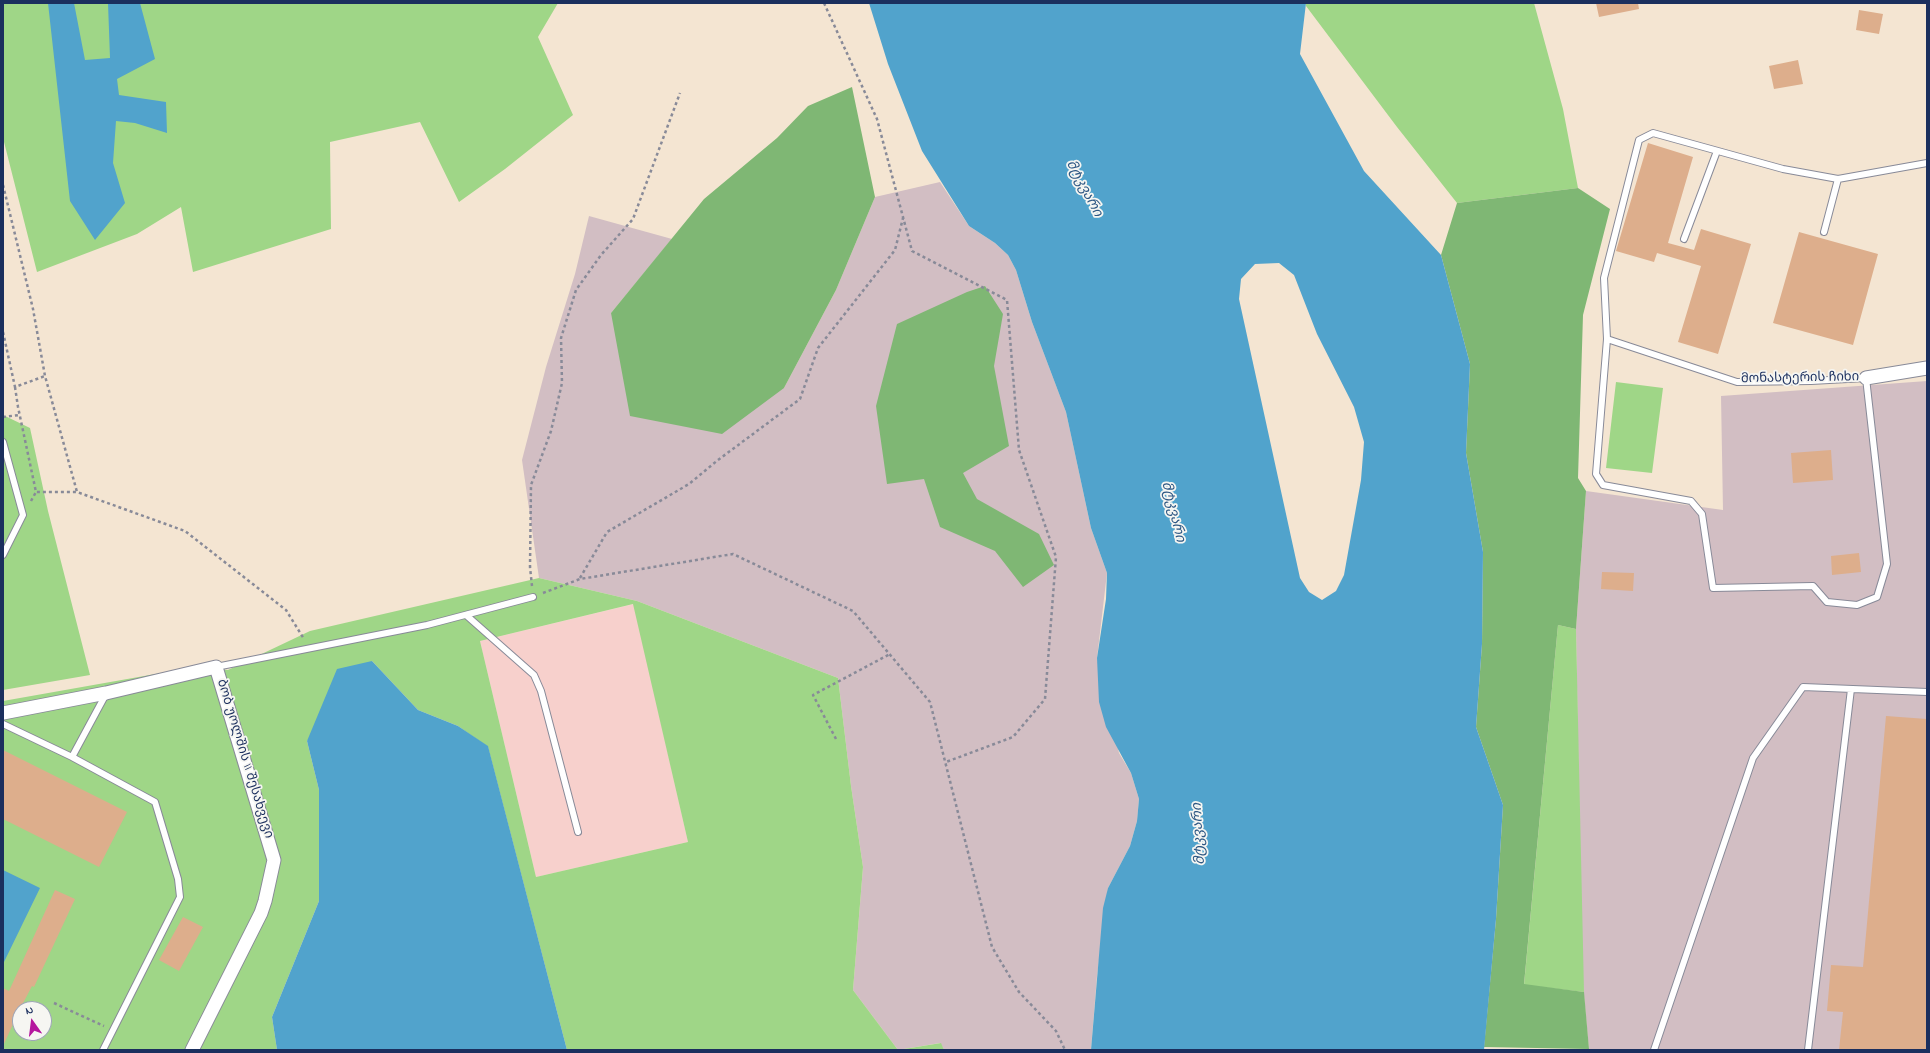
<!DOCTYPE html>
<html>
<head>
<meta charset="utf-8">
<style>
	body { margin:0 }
	#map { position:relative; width:1930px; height:1053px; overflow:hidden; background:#f4e5d2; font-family:"Indie Flower",sans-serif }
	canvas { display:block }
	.frame { position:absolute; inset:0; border:4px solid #1b2f5e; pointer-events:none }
	.north { position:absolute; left:12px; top:1001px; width:40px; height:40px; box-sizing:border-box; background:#f6f6f2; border:1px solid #9ea6b7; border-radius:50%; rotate:346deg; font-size:11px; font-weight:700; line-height:16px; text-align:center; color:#1b2f5e }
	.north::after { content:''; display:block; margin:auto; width:14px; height:18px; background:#b5179e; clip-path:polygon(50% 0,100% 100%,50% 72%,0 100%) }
</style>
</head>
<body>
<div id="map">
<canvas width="1930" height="1053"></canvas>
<div class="frame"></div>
<div class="north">N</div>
</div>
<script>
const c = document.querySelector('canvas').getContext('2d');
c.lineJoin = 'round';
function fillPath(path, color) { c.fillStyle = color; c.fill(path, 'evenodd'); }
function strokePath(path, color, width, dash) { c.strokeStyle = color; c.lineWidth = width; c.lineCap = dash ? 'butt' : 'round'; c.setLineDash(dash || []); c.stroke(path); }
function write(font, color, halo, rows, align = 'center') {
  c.font = font + ' "Indie Flower","Noto Sans Georgian",sans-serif'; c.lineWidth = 3.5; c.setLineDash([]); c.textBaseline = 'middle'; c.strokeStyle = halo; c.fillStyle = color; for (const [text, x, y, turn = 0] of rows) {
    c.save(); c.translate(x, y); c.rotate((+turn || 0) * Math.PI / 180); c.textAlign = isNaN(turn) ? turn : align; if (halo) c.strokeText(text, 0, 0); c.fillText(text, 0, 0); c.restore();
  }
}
fillPath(new Path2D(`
	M634 604 688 842 536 877 480 641Z`), '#f7d0cc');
fillPath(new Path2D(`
	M940 182 969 226 995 243 1008 255 1016 270 1032 322 1066 412 1091 528 1107 573 1097 658 1119 753 1131 773 1139 799 1137 821 1130 846 1108 888 1097 976 1091 1050H944L940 1043 898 1050 853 990 863 867 851 786 838 678 637 601 539 578 522 460 546 367 575 274 589 216 672 239 611 313 784 388 836 290 875 197Z
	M1927 381V1050H1589L1582 974 1576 629 1586 491 1723 510 1721 396Z`), '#d2bec3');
fillPath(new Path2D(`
	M3 3H558L538 37 573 115 505 169 459 202 420 122 330 142 331 229 193 272 181 207 137 234 37 272 3 138Z
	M1306 3H1534L1563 109 1578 188 1457 203 1397 127 1306 6Z
	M1616 382 1663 388 1652 473 1606 468Z
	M3 415 30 428 48 511 90 675 3 690Z
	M539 578 637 601 838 678 851 786 863 867 853 990 898 1050 941 1043 944 1050H567L488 747 458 726 418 710 372 661 307 741 319 790V901L272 1017 277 1050H3V701L195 667 228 670 310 631ZM633 604 688 842 536 877 480 641ZM20 1009H44V1033H20Z
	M1558 625 1576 629 1584 992 1524 985Z`), '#9fd687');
fillPath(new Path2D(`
	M852 87 875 197 836 290 784 388 722 434 630 416 611 313 704 199 777 138 808 106Z
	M1578 188 1610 209 1583 315 1578 478 1586 491 1576 629 1558 625 1524 984 1584 992 1589 1049 1484 1047 1496 919 1503 805 1476 727 1482 644 1483 552 1466 453 1470 364 1441 255 1457 203Z
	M985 286 1003 314 994 366 1009 446 963 473 977 499 1039 534 1054 565 1023 587 995 551 940 527 924 479 887 484 876 406 897 324 967 292Z`), '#7fb774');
fillPath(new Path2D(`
	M48 3H74L85 60 110 58 108 3H140L155 59 117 79 119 95 166 102 167 133 135 123 116 121 113 163 125 203 95 240 70 201Z
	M869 3H1306L1300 54 1364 171 1441 255 1470 364 1466 453 1483 552 1482 644 1476 727 1503 805 1496 919 1484 1050H1091L1103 908 1108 888 1130 846 1137 821 1139 799 1131 773 1106 727 1099 702 1097 658 1106 599 1107 573 1091 528 1066 412 1032 322 1016 270 1008 255 995 243 969 226 922 151 888 64ZM1279 263 1294 275 1317 334 1354 407 1364 442 1361 480 1344 575 1336 591 1322 600 1309 592 1300 578 1239 299 1241 279 1255 264Z
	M372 661 418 710 458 726 488 746 567 1050H277L272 1017 319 901V790L307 741 337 669Z
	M3 870 40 888 4 962 3 961Z`), '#51a3cc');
fillPath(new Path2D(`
	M1596 3H1638L1639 9 1599 17Z
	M1859 10 1883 14 1879 34 1856 30Z
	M1798 60 1803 84 1774 89 1769 66Z
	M1648 143 1693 157 1668 243 1694 250 1701 229 1751 244 1718 354 1678 342 1701 266 1657 253 1654 262 1616 251Z
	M1799 232 1878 254 1853 345 1773 323Z
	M1831 450 1833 480 1793 483 1791 453Z
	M1859 553 1861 572 1832 575 1831 556Z
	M1602 572 1634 573 1633 591 1601 589Z
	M1886 716 1927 719V1050H1839L1843 1012 1827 1011 1831 965 1863 967Z
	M3 750 127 812 99 867 3 819Z
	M55 890 75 899 34 987 32 986 20 1009 3 1046V988L9 991Z
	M183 917 203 927 179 971 159 960Z`), '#ddae8c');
const service = new Path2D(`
	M1824 232 1838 179
	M1684 239 1717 151
	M1607 339 1737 382 1811 381 1866 378 1887 564 1877 597 1857 605 1827 602 1813 586 1713 588 1702 514 1691 501 1603 485 1596 474 1607 339 1604 278 1639 140 1653 133 1783 169 1838 179 1927 163
	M3 442 23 515 3 555
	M466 615 534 675 541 691 578 832
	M216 667 427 625 533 597
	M3 724 72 757
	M103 1050 180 897 178 879 155 802 72 757 106 694
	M1654 1050 1753 758 1803 687 1927 692
	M1808 1050 1851 689`);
const minor = new Path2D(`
	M1866 378 1927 368
	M3 713 106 693 216 667 274 860 265 901 261 913 192 1050`);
strokePath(service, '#888a98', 8);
strokePath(minor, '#888a98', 15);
strokePath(new Path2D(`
	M824 3 877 119 912 251 1007 300 1019 450 1056 557 1045 699 1013 737 946 762
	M3 185 33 309 45 376 77 492 185 531 286 610 304 639
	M3 332 15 387 45 376
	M15 387 18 407 36 492H77
	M3 417 19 415
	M31 501 36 492
	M580 578 607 532 689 484 718 460 800 399 818 348 895 250 903 218
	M532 586 530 567 531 485 551 431 562 383 561 338 576 290 601 255 633 219 680 93
	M543 593 580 579 733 554 853 611 930 702 992 947 1019 992 1056 1031 1065 1050
	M836 739 813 695 890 654
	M54 1003 104 1026`), '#888a98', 2.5, [3, 3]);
strokePath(service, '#fff', 6);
strokePath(minor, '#fff', 13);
write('13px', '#1b2f5e', '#f6f6f2', [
	["მონასტერის ჩიხი",1800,379,-1],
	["ბობ უოლშის II შესახვევი",244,759,73]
]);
write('italic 14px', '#2e5884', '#f6f6f2', [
	["მტკვარი",1083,189,62],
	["მტკვარი",1172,512,76],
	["მტკვარი",1200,834,-93]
]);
</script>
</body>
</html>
